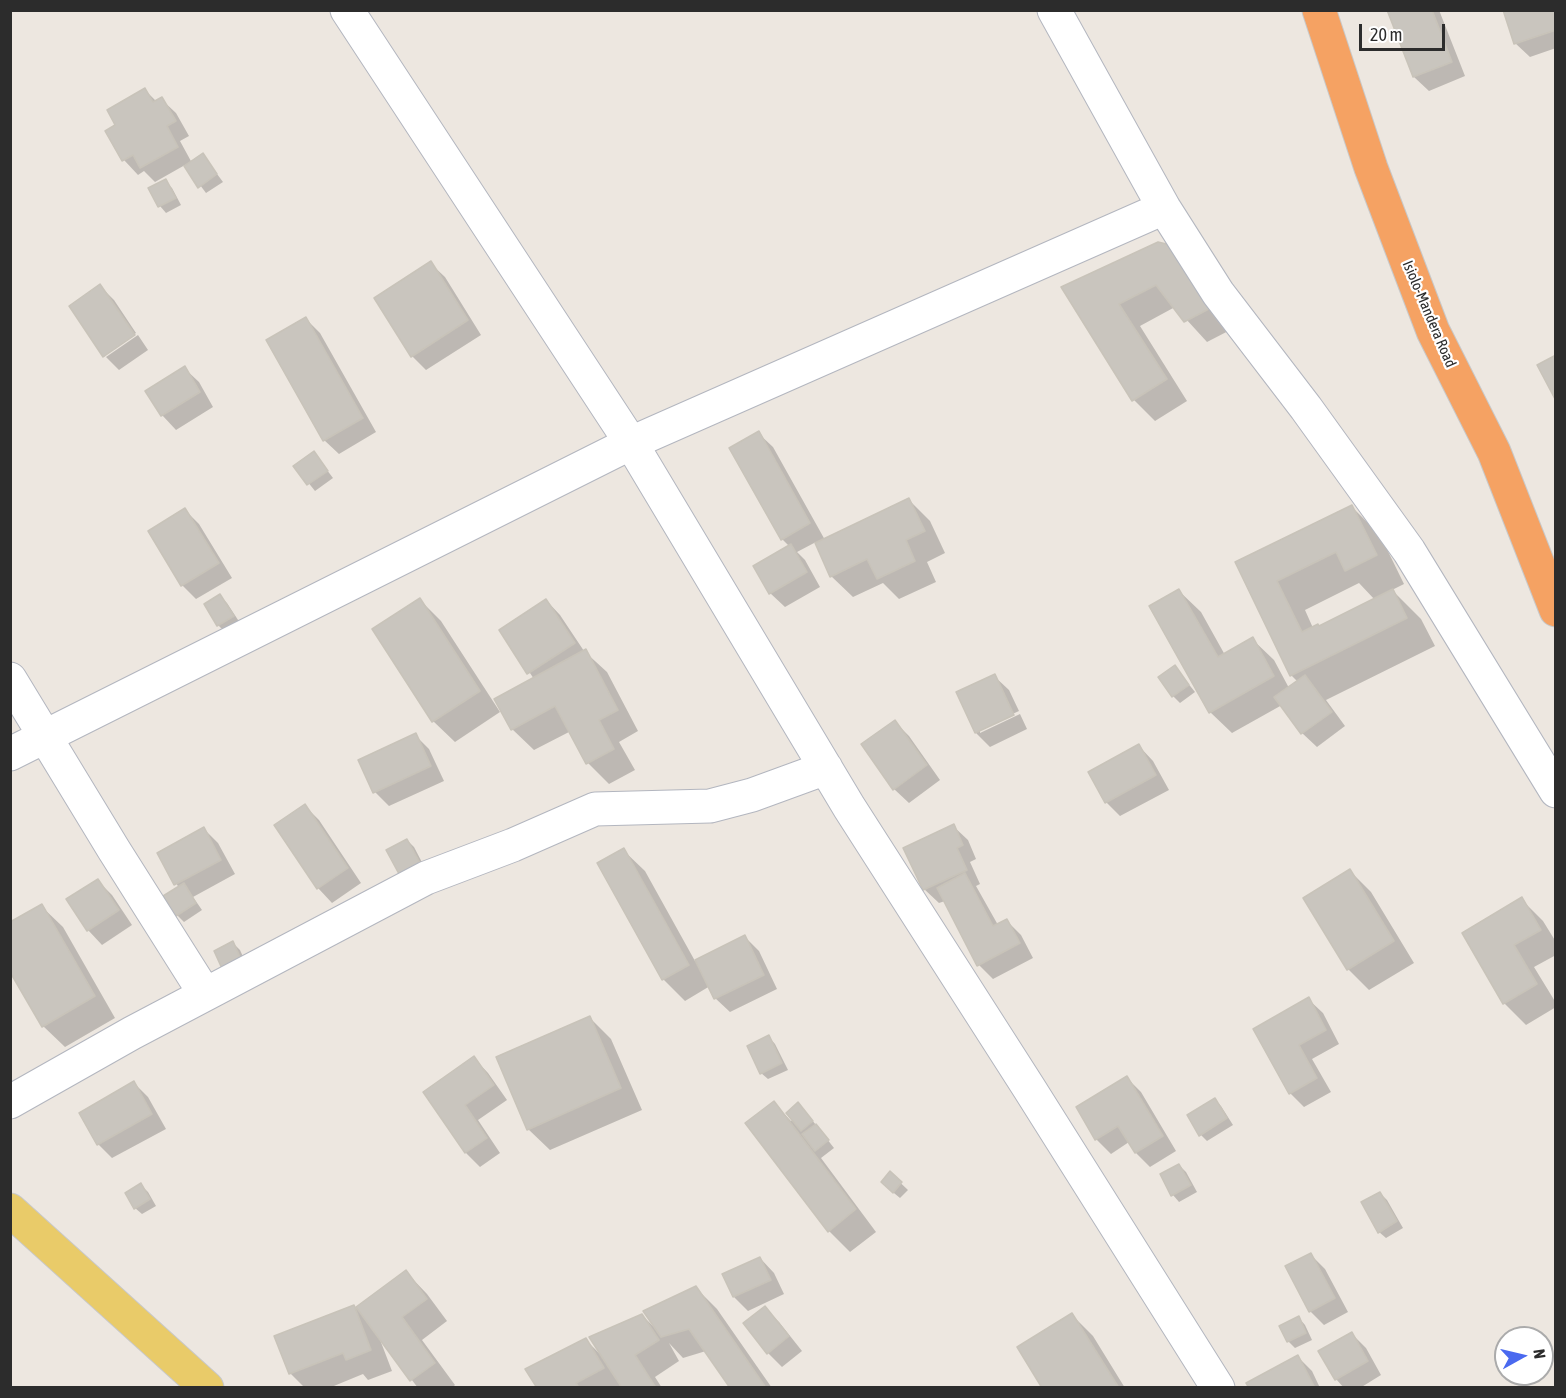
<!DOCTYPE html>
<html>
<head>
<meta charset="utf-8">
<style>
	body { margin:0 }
	#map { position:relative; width:1566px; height:1398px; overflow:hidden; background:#ede7e0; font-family:"Asap Condensed",sans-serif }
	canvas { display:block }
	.frame { position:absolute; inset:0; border:12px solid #2c2c2c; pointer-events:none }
	.north { position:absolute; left:1494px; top:1326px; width:60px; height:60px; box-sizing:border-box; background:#fff; border:2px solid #ababab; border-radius:50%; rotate:82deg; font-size:16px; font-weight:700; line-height:24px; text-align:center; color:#2c2c2c }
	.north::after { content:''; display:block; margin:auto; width:21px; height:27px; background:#4a69ef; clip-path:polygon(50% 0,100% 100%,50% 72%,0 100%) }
	.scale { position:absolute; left:1359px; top:24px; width:86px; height:27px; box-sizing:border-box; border:3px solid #2c2c2c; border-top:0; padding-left:8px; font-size:18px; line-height:21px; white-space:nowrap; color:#2c2c2c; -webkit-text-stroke:4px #fff; paint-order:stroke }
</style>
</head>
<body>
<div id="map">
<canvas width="1566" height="1398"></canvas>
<div class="frame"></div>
<div class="north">N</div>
<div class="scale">20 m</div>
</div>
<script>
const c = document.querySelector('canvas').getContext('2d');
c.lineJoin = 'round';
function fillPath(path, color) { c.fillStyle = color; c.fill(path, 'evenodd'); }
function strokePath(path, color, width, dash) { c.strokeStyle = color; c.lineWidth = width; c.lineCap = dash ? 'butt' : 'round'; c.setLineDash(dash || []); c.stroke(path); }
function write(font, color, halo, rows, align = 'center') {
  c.font = font + ' "Asap Condensed",sans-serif'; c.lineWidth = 4.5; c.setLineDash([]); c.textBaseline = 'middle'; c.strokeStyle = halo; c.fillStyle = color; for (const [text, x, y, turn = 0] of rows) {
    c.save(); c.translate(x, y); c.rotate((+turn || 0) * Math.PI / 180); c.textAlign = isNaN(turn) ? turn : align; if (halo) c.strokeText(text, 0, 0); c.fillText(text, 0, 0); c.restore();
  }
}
fillPath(new Path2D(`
	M1388 10H1439L1465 76 1429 91 1414 77Z
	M1556 10V48L1530 57 1515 43Z
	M145 90 156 101 161 99 176 113 189 136 180 141 192 163 203 155 223 182 206 193 185 165 155 182 144 171 138 175 124 160 107 131 117 125Z
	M165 181 172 188 181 205 166 213 160 206 150 189Z
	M1158 244 1238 326 1207 342 1175 307 1140 326 1187 401 1155 421 1134 400 1063 288Z
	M430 263 445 277 481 335 426 370 412 356Z
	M100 286 114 300 136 333 105 354V357L71 306Z
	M306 319 320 333 376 432 339 454 324 440Z
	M138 335 148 350 119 370 106 357Z
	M184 368 199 382 213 407 176 430 162 415 148 391Z
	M758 433 773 447 825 540 909 500 930 521 945 553 927 562 936 582 899 599 883 583 853 597 831 576 816 542 797 552 805 560 820 587 785 607 770 593 755 567 790 547 782 539Z
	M314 453 333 478 315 491 295 466Z
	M1351 506 1380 535 1404 584 1392 590 1421 619 1435 646 1326 700 1345 726 1317 747 1302 733 1282 705 1232 733 1210 712 1179 591 1201 612 1225 655 1252 639 1274 660 1289 688 1298 682 1291 675 1237 563ZM1359 583 1375 600 1319 627 1313 628 1305 610Z
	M185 510 199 524 232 578 196 599 182 585Z
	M220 596 227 603 240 623 225 632 218 625 206 605Z
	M420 600 441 621 500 712 455 742 433 721Z
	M546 600 560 615 584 651 607 672 638 731 619 742 635 770 609 784 588 763 569 732 534 750 512 729 534 679 501 630Z
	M1175 667 1195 692 1180 703 1173 696Z
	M994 676 1009 690 1019 711 980 729V733L1020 714 1027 729 990 747 976 733 958 693Z
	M895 722 909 736 940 780 909 803 894 789Z
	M415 735 429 749 444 781 389 806 375 792Z
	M1139 746 1153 761 1169 790 1120 816 1106 802Z
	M305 806 319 820 361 883 332 903 318 888 276 826Z
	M953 826 968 840 976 859 970 862 980 884 976 886 998 925 1007 921 1021 935 1033 958 993 979 979 965 945 901 939 903 924 889Z
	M204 829 218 843 235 874 193 897 202 910 184 922 177 915 179 888 159 854Z
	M407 840 414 847 426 870 407 880Z
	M623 850 645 871 695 961 745 937 759 951 777 989 730 1012 715 998 710 986 685 1001 663 979 599 864Z
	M1350 871 1371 892 1414 963 1369 990 1348 969Z
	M98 881 112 895 132 925 102 945 88 930Z
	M1521 899 1543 921 1556 942V955L1534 967 1556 1003V1007L1526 1025 1504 1003 1464 934Z
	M41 906 63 927 115 1018 65 1047 43 1026Z
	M233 943 240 950 249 970 232 978Z
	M1308 999 1323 1013 1339 1044 1312 1059 1331 1092 1304 1107 1290 1093 1255 1029Z
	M590 1018 611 1039 642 1110 550 1150 528 1129Z
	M769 1037 775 1044 788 1070 768 1079 761 1073Z
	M474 1058 488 1073 507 1100 478 1120 500 1153 480 1167 466 1153 425 1092Z
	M1127 1078 1141 1092 1176 1151 1150 1167 1136 1153 1129 1142 1111 1154 1096 1139 1078 1108Z
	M134 1083 148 1097 166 1129 112 1158 98 1144Z
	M1214 1099 1221 1106 1233 1125 1207 1141 1201 1135Z
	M774 1103 791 1121 805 1111 834 1148 821 1158 876 1232 850 1252 829 1231Z
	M1179 1165 1186 1172 1197 1192 1179 1202 1173 1195Z
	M890 1173 908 1190 900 1198 889 1189Z
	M141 1185 148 1192 156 1206 142 1214 135 1208Z
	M1380 1193 1387 1200 1403 1228 1386 1238 1379 1232Z
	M1311 1255 1325 1269 1348 1312 1324 1325 1310 1311Z
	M760 1258 774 1273 784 1294 748 1311 734 1297Z
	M406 1272 427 1294 447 1321 422 1340 455 1385 452 1388H418L379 1337 392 1371 368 1380 363 1374 329 1388H305L290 1373 353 1306 356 1309Z
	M696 1288 717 1309 772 1388H731L706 1351 683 1358 669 1343 679 1361 655 1377 662 1388H539L586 1340 601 1355 642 1315 655 1328Z
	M765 1308 779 1322 802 1351 782 1367 768 1353Z
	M1072 1315 1093 1336 1125 1388H1043Z
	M1299 1318 1305 1325 1312 1340 1295 1348 1288 1341Z
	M1351 1333 1366 1348 1381 1375 1360 1388H1344L1336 1379Z
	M1298 1357 1312 1371 1320 1388H1251Z`), '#0003');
const building = new Path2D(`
	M1387 10H1432L1452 62 1413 77Z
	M1503 10H1556V30L1514 44Z
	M145 88 153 102 162 97 176 121 167 126 178 147 140 168 133 155 122 161 105 131 115 125 107 110Z
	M203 153 217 174 198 188 184 166Z
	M166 179 176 198 158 207 148 188Z
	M1158 242 1179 247 1218 304 1184 322 1156 285 1119 304 1167 379 1132 401 1061 287Z
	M431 261 468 320 411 357 374 298Z
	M100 284 135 335 103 357 69 306Z
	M306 317 363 418 323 441 266 340Z
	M1556 355V401L1537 365Z
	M185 366 200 392 161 416 145 391Z
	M759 431 810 523 781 540 729 448Z
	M314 451 328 471 307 485 293 466Z
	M909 498 925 531 906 540 915 561 877 579 867 559 830 577 815 543Z
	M1352 505 1377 555 1345 571 1336 552 1277 581 1302 632 1318 624 1319 626 1393 589 1407 618 1290 676 1235 562Z
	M185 508 219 563 181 586 148 531Z
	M791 544 807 572 769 594 753 566Z
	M1179 589 1218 657 1253 637 1274 676 1209 713 1149 606Z
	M220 594 234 616 217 626 204 604Z
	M420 598 480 691 432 722 372 629Z
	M546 599 575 643 527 674 499 630Z
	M586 649 618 710 599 720 614 749 586 764 555 706 511 730 494 699Z
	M1175 665 1189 685 1172 697 1158 677Z
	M995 674 1014 715 975 733 956 692Z
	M1305 675 1332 712 1301 734 1274 697Z
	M895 720 927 765 893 790 861 744Z
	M416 733 431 766 373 793 358 760Z
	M1139 744 1156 775 1105 803 1088 772Z
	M305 804 348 868 317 889 274 825Z
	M954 824 963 845 957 848 967 870 923 890 903 848Z
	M204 827 221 860 174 885 157 853Z
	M407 839 420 863 399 874 386 850Z
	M624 848 689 965 662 980 597 863Z
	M1350 869 1394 941 1347 970 1303 898Z
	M965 873 993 926 1007 919 1020 943 977 966 937 888Z
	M98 879 119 910 87 931 66 899Z
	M184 883 196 903 176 916 163 896Z
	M1522 897 1541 930 1514 945 1537 984 1503 1004 1462 933Z
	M42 904 95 996 42 1027 10 972V922Z
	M745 935 764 975 714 999 695 960Z
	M233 941 243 964 224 973 214 951Z
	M1309 997 1326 1030 1299 1045 1317 1078 1289 1094 1253 1029Z
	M590 1016 621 1088 527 1130 496 1057Z
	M769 1035 782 1063 760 1074 747 1046Z
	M474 1056 494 1085 465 1105 487 1138 465 1153 423 1092Z
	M1127 1076 1163 1136 1135 1153 1118 1126 1095 1140 1076 1107Z
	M134 1081 152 1114 97 1145 79 1113Z
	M1215 1098 1227 1118 1199 1136 1187 1115Z
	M774 1101 856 1209 828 1232 745 1123Z
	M798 1102 813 1121 801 1131 786 1113Z
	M816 1124 829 1140 815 1151 802 1134Z
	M1179 1164 1191 1185 1171 1196 1160 1174Z
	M890 1171 902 1182 893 1193 881 1182Z
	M141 1183 150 1199 134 1209 125 1193Z
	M1380 1192 1397 1221 1378 1233 1361 1202Z
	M1311 1253 1335 1298 1309 1312 1285 1266Z
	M760 1257 771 1280 733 1297 722 1274Z
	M406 1270 427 1299 402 1317 435 1363 410 1381 356 1307Z
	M696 1286 766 1388H730L689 1329 661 1337 643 1311Z
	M354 1305 371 1350 346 1360 343 1353 289 1374 274 1336Z
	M765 1306 789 1336 767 1354 743 1323Z
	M1072 1313 1119 1388H1042L1017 1347Z
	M642 1314 659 1340 635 1355 656 1388H622L589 1337Z
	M1299 1316 1306 1333 1287 1342 1279 1326Z
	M1352 1332 1368 1361 1335 1380 1318 1351Z
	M586 1338 604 1368 576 1383 579 1388H537L525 1369Z
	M1298 1355 1315 1388H1249L1246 1383Z`);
fillPath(building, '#c9c5be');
strokePath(building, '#c8c3b9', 1.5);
const minor = new Path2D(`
	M347 10 631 443 1164 208
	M1054 10 1164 208 1218 293 1306 408 1409 551 1556 791
	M10 679 114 850 205 994
	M10 754 631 443 849 807 1029 1088 1218 1388
	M10 1102 132 1033 426 878 513 845 595 809 710 806 752 795 826 768`);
const major = new Path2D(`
	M10 1210 207 1388`);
const highway = new Path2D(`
	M1319 10 1371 168 1433 331 1494 452 1556 610`);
strokePath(minor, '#b3b6bf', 35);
strokePath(major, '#c8c8c8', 35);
strokePath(highway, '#c8c8c8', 35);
strokePath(minor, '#fff', 33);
strokePath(major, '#e9cb69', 33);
strokePath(highway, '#f5a263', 33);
write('15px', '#2c2c2c', '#fff', [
	["Isiolo-Mandera Road",1429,314,67]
]);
</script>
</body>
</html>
